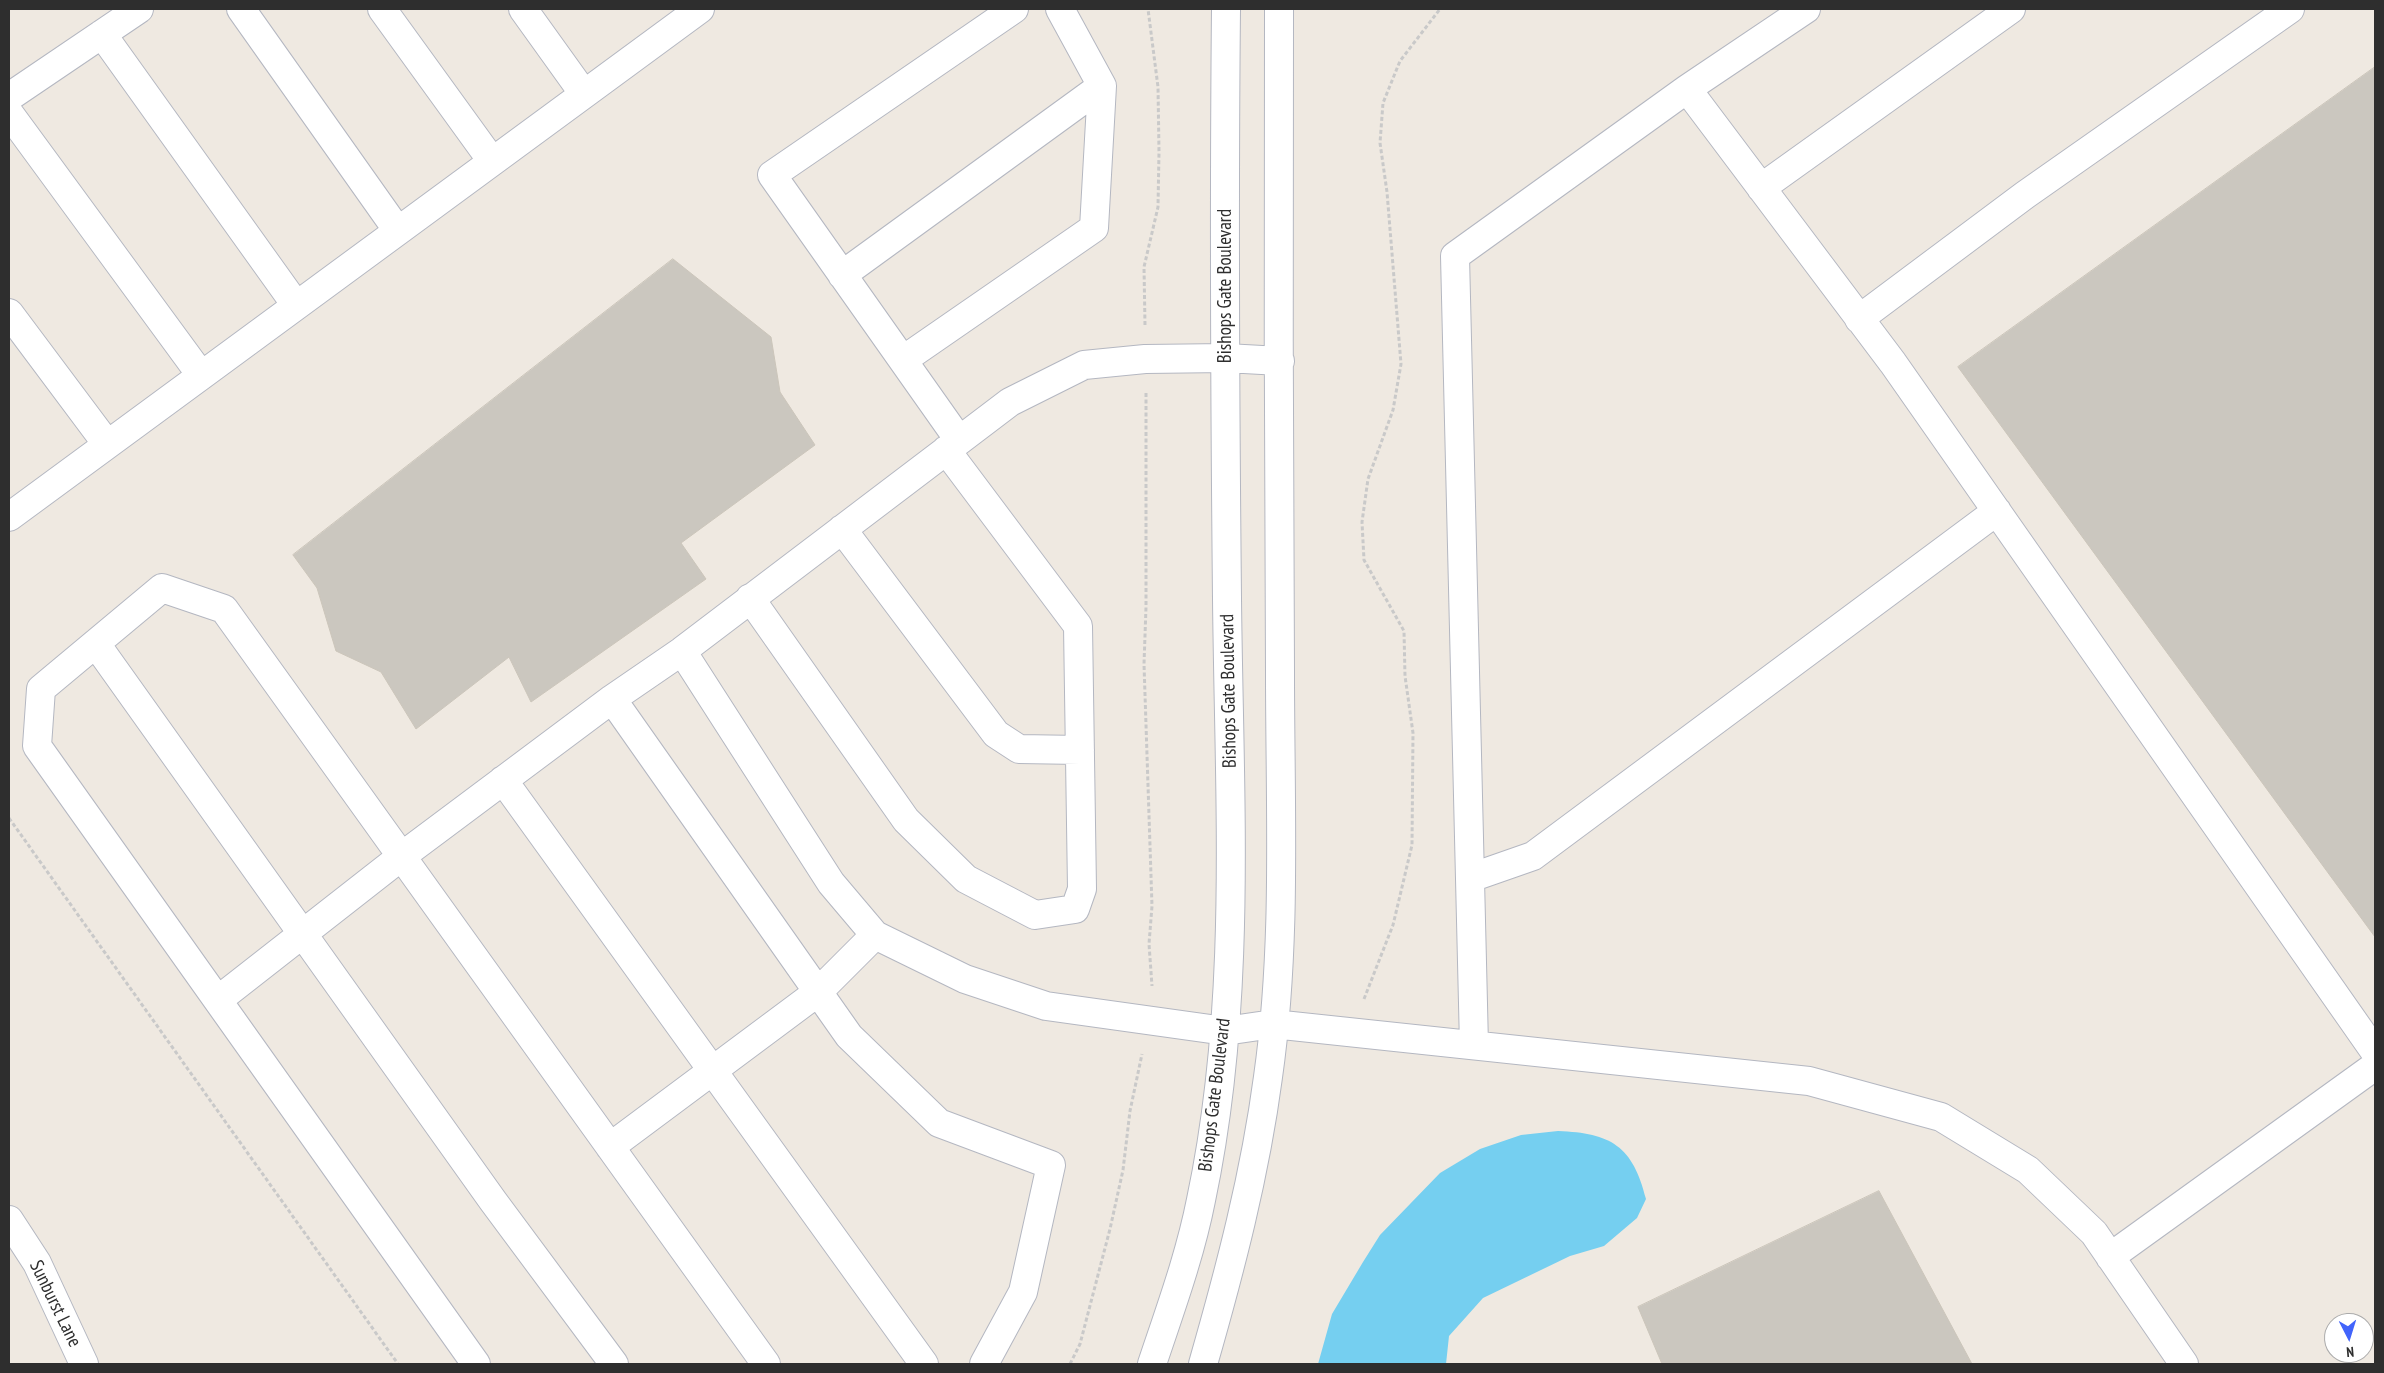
<!DOCTYPE html>
<html>
<head>
<meta charset="utf-8">
<style>
	body { margin:0 }
	#map { position:relative; width:2384px; height:1373px; overflow:hidden; background:#efe9e1; font-family:"PT Sans Narrow",sans-serif }
	canvas { display:block }
	.frame { position:absolute; inset:0; border:10px solid #2e2e2e; pointer-events:none }
	.north { position:absolute; left:2324px; top:1313px; width:50px; height:50px; box-sizing:border-box; background:#fff; border:1px solid #ababab; border-radius:50%; rotate:175deg; font-size:14px; font-weight:700; line-height:20px; text-align:center; color:#2e2e2e }
	.north::after { content:''; display:block; margin:auto; width:18px; height:22px; background:#4264fb; clip-path:polygon(50% 0,100% 100%,50% 72%,0 100%) }
</style>
</head>
<body>
<div id="map">
<canvas width="2384" height="1373"></canvas>
<div class="frame"></div>
<div class="north">N</div>
</div>
<script>
const c = document.querySelector('canvas').getContext('2d');
c.lineJoin = 'round';
function fillPath(path, color) { c.fillStyle = color; c.fill(path, 'evenodd'); }
function strokePath(path, color, width, dash) { c.strokeStyle = color; c.lineWidth = width; c.lineCap = dash ? 'butt' : 'round'; c.setLineDash(dash || []); c.stroke(path); }
function write(font, color, halo, rows, align = 'center') {
  c.font = font + ' "PT Sans Narrow",sans-serif'; c.lineWidth = 5; c.setLineDash([]); c.textBaseline = 'middle'; c.strokeStyle = halo; c.fillStyle = color; for (const [text, x, y, turn = 0] of rows) {
    c.save(); c.translate(x, y); c.rotate((+turn || 0) * Math.PI / 180); c.textAlign = isNaN(turn) ? turn : align; if (halo) c.strokeText(text, 0, 0); c.fillText(text, 0, 0); c.restore();
  }
}
fillPath(new Path2D(`
	M1558 1131C1611 1133 1633 1146 1646 1199L1637 1218 1604 1246 1570 1256 1483 1298 1449 1336 1446 1364H1318L1332 1314 1363 1262 1380 1235 1440 1173 1480 1149 1521 1135Z`), '#75cff0');
const building = new Path2D(`
	M2375 67V937L1958 367Z
	M673 259 771 337 780 392 815 445 681 543 706 579 531 702 509 657 416 729 381 672 336 651 317 588 293 555Z
	M1879 1191 1972 1364H1662L1638 1307Z`);
fillPath(building, '#cbc7bf');
strokePath(building, '#cbc5ba', 1);
const minor = new Path2D(`
	M241 9 398 231
	M382 9 492 161
	M523 9 584 94
	M102 34 296 305
	M1687 89 1806 9
	M9 97 139 9
	M9 113 201 375
	M1761 188 2011 9
	M842 275 1102 86
	M9 313 107 444
	M1859 319 2025 195 2290 9
	M903 360 1094 228 1102 86 1060 9
	M959 440 772 175 1014 9
	M9 517 700 9
	M842 529 996 734 1019 749 1080 750
	M750 598 906 820 966 879 1035 915 1075 909 1082 889 1078 626 946 450
	M96 644 493 1201 614 1364
	M682 651 831 883 875 935 965 979 1046 1006 1225 1031 1273 1024 1809 1081 1941 1117 2028 1170 2094 1233 2184 1364
	M612 699 849 1036 939 1123 1051 1165 1023 1292 984 1364
	M503 780 924 1364
	M1470 878 1533 856 1997 511
	M218 1000 402 856 612 699 682 651 1010 402 1084 365 1145 359 1226 358 1280 361
	M1474 1045 1455 256 1687 89 1893 363 2375 1052
	M610 1147 818 992 875 935
	M9 1220 37 1263 84 1364
	M2110 1257 2375 1066
	M476 1364 37 746 41 689 162 588 224 609 766 1364
	M1152 1364C1170 1310 1190 1256 1201 1200 1243 1002 1229 799 1227 598 1225 402 1224 205 1226 9
	M1203 1364C1230 1270 1255 1175 1268 1077 1287 944 1280 808 1280 673 1279 452 1278 230 1279 9`);
strokePath(minor, '#b4b7c1', 30);
strokePath(new Path2D(`
	M1145 325 1144 267 1158 207 1159 152 1158 87 1148 9
	M1146 393V607L1144 664 1152 906 1149 944 1152 986
	M9 818 398 1364
	M1364 999 1393 925 1412 845 1413 733 1405 676 1404 631 1364 560 1362 522 1368 479 1393 410 1401 364 1387 192 1380 143 1383 103 1400 61 1440 9
	M1070 1364 1080 1344 1110 1229 1123 1170 1130 1111 1142 1054`), '#c9c9c9', 3, [4, 2.5]);
strokePath(minor, '#fff', 28);
write('19px', '#2e2e2e', '#fff', [
	["Bishops Gate Boulevard",1226,286,-90],
	["Bishops Gate Boulevard",1229,691,-91],
	["Bishops Gate Boulevard",1215,1095,-83],
	["Sunburst Lane",55,1304,64]
]);
</script>
</body>
</html>
